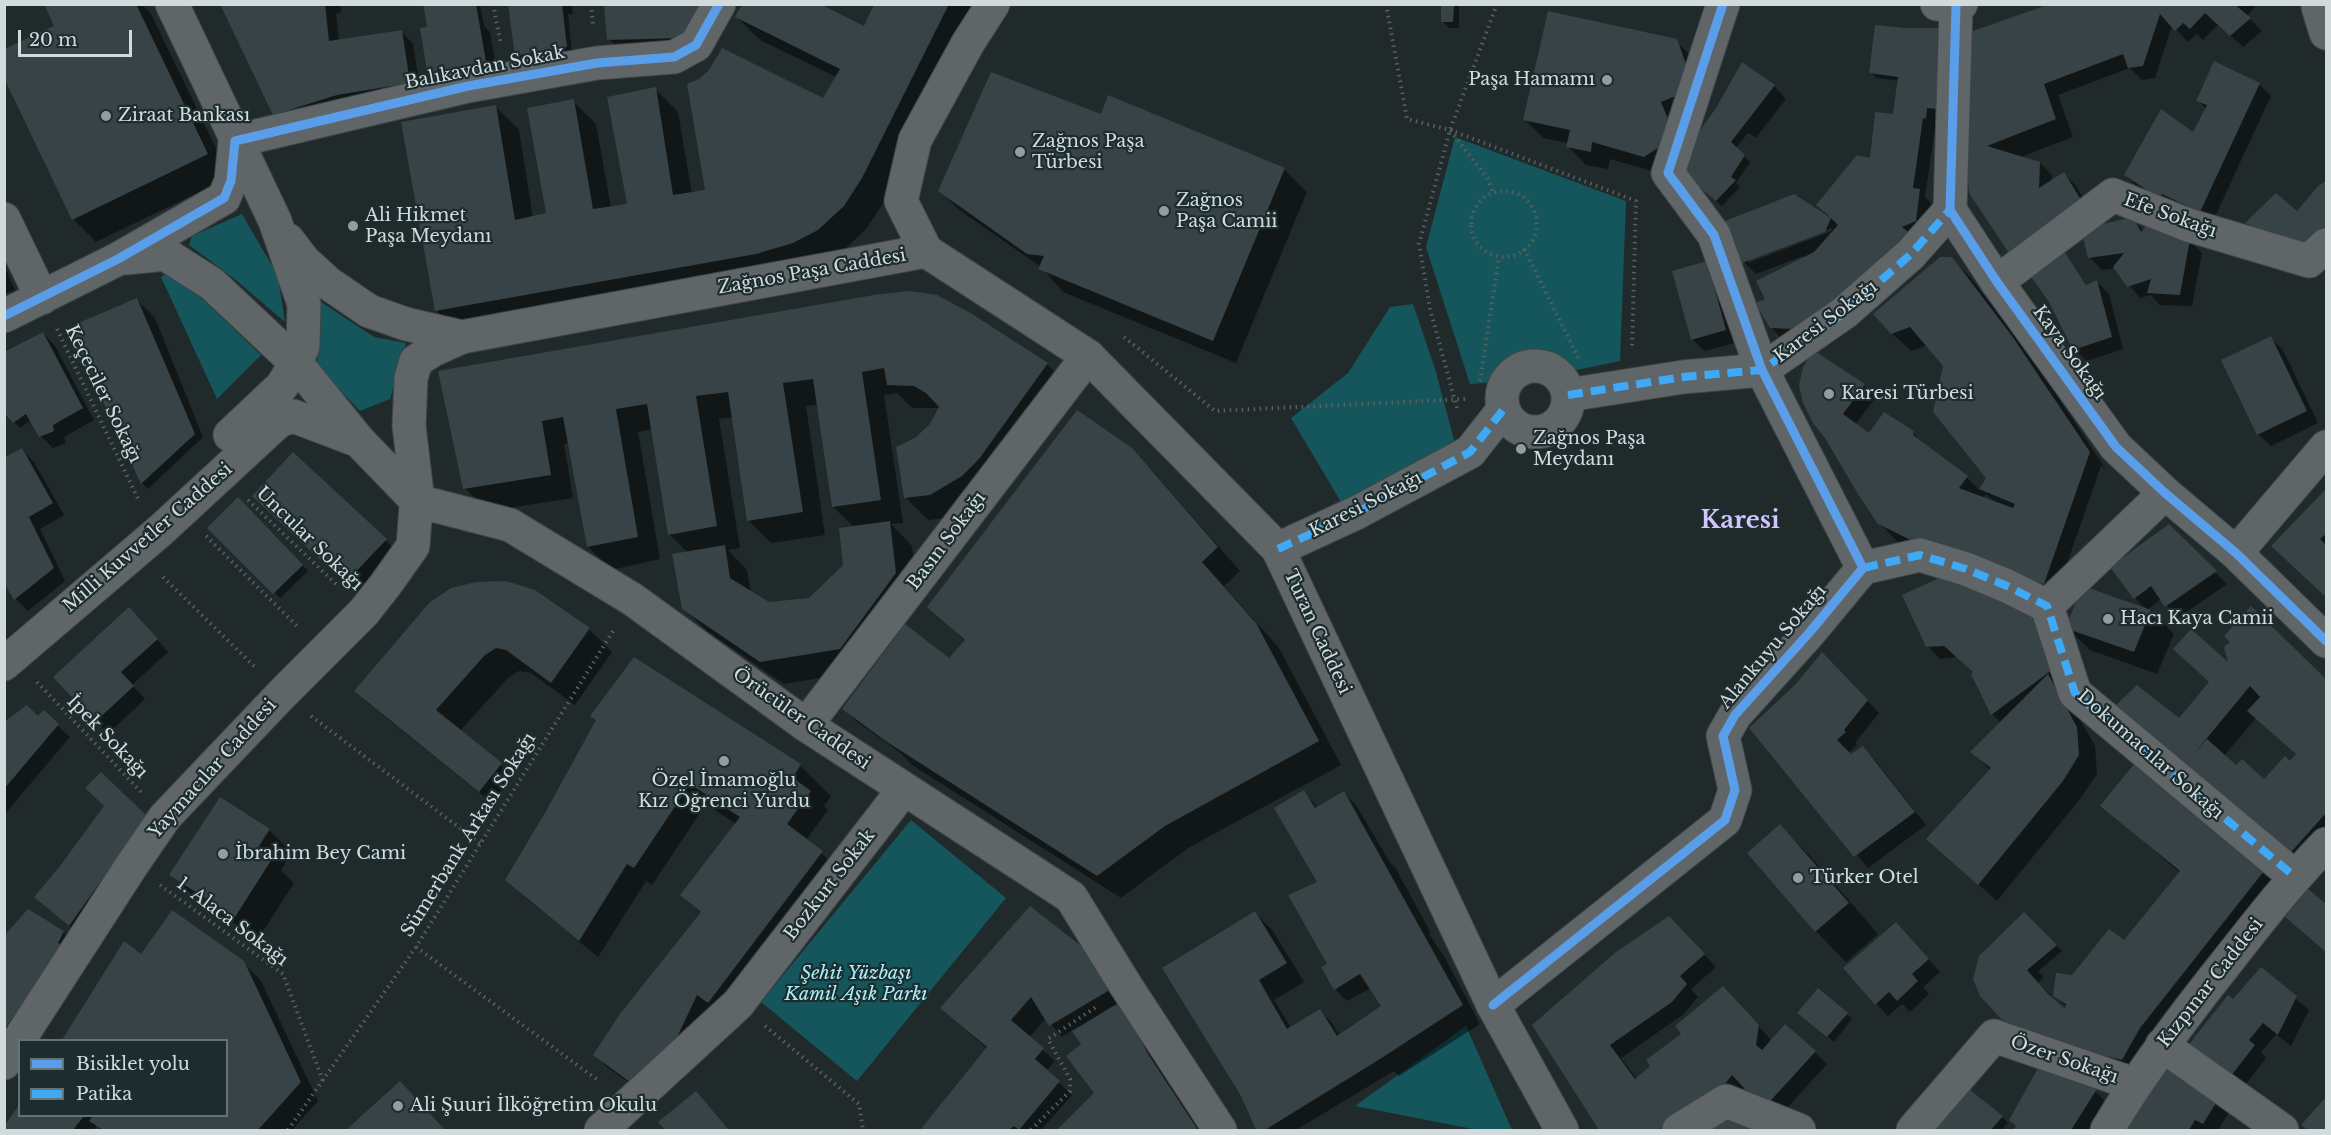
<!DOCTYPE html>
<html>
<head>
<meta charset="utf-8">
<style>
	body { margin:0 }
	#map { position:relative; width:2331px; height:1135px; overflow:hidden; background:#212a2b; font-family:"Libre Baskerville",serif }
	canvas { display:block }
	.frame { position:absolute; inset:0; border:6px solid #d2dbdc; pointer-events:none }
	.legend { position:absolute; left:18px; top:1039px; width:210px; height:78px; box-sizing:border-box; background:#1d2d2f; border:2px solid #657374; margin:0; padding:8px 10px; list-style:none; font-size:18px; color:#d2dbdc }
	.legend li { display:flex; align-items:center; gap:12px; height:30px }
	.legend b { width:30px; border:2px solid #657374 }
	.scale { position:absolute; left:18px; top:30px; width:114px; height:27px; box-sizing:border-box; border:3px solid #d2dbdc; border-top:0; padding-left:8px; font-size:18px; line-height:21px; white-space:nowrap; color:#d2dbdc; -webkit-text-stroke:4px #1d2d2f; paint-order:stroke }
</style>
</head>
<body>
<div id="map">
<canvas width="2331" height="1135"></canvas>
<div class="frame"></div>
<ul class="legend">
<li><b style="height:8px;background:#5a9eea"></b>Bisiklet yolu</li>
<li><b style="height:8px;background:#3fa9f5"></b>Patika</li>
</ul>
<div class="scale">20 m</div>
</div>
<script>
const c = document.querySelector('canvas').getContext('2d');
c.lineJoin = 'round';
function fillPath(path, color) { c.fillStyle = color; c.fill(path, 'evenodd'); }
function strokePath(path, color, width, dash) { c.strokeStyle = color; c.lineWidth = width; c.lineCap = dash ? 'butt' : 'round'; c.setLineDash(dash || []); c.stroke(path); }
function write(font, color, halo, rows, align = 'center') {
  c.font = font + ' "Libre Baskerville",serif'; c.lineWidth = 4.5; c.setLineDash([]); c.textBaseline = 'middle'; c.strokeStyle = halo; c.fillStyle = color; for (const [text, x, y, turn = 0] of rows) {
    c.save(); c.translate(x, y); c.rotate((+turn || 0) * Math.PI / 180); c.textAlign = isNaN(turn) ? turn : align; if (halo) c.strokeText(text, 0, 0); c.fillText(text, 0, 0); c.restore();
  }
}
fillPath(new Path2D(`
	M1455 137 1626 201 1620 361 1567 372 1544 357 1518 358 1498 382 1470 384 1426 247Z
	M242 214 278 276 285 322 236 280 189 245 192 236Z
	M166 274 191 288 261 355 217 399 161 277Z
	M321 302 374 337 406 343 390 399 360 411 317 366Z
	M1413 304 1436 372 1456 448 1344 507 1291 418 1348 373 1390 307Z
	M911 820 1006 898 857 1081 761 1002Z
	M1466 1026 1512 1130H1478L1355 1106Z`), '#15565c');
fillPath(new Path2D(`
	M45 4H142L151 14 230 177 96 242 73 219 56 26Z
	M222 4H340L341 12 336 14 339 41 401 31 413 44 421 95 286 126 274 114Z
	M424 4H480L484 26 490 32 498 79 441 88 429 76 428 28Z
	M510 4H572L573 14H568L572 53 523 61 517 55Z
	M605 4H727L700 55 627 57 609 39Z
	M744 4H819L864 28 874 8 868 4H983L884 202 866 229 841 253 459 333 436 310 496 107 519 130 533 218 548 215 573 101 596 124 611 208 629 206 655 89 678 112 692 194 706 192 824 99 836 77 760 40 737 17Z
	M1443 4H1459V28H1449L1443 22Z
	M2053 4H2257L2247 16 2262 31 2243 47 2218 25 2203 40 2197 34 2188 42 2172 25 2155 78 2142 80 2130 68 2058 95 2073 137 2021 157 2040 163 2052 175 2051 182 2064 174 2076 186 2095 218 2025 267 1967 139Z
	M1937 29 1949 42 1938 130 1935 129 1925 197 1931 203 1927 233 1783 340 1771 327 1767 299 1804 258 1803 256 1756 274 1744 262 1794 196 1831 220 1818 205 1871 160 1894 116 1899 81 1877 78 1871 73 1903 30ZM1831 228 1832 231 1748 263V259Z
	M1676 41 1694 59 1662 174 1610 159 1608 169 1586 165 1568 147V143L1543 138 1525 120Z
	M1743 64 1774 86 1786 99 1756 138 1748 133 1736 148 1750 162 1736 183 1740 187 1722 206 1686 176 1718 108Z
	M2259 84 2271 96 2212 223 2172 209 2138 187 2125 175 2194 135 2206 109 2198 100Z
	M1102 116 1284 169 1307 192 1236 363 1063 292 1041 267 958 209 940 190Z
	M2326 183V258L2259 235 2247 223 2304 219 2320 186Z
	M2132 219 2144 231 2189 240 2202 253 2192 306 2160 305 2151 295 2140 298 2115 268 2102 270 2090 257Z
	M2064 253 2087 286 2097 282 2109 294 2123 349 2087 361 2075 349Z
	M1951 259 1970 277 2030 355 2105 468 2101 466 2056 595 1940 562 1898 542 1879 523 1826 437 1864 385 1876 397 1855 425 1869 435 1913 432 1924 446 1967 478 1980 490 1987 478 1945 365 1928 345 1911 351 1892 333ZM1986 494 1995 503 1983 498Z
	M1707 262 1738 342 1705 351 1692 339Z
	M4 265 15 290 4 294Z
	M137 300 155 318 203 437 148 489 142 483 71 328Z
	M43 333 55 346 94 420 64 437 66 443 53 448 41 436 31 420 20 428 14 422Z
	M2271 338 2283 350 2318 423 2271 446 2258 434Z
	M1047 364 1070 387 954 517 928 520 905 497 916 439 932 425 940 408H912L897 393 884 395 903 523 891 524 912 546 918 596 863 671 784 684 707 631 683 608 688 553 669 534 653 429 638 432 660 559 611 570 588 547 569 443 564 444 573 498 488 511 465 488 440 372ZM819 404 833 507 854 527 844 566 810 600 768 604 751 593 747 570 728 550 740 548 719 419 733 417 748 520 771 543 825 535 806 406Z
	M22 450 34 462 64 515 40 529 65 581 28 611 16 599Z
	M1131 450 1154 473 1240 571 1224 586 1279 648 1341 765 1188 848 1121 898 912 765 902 754 856 721 844 709 951 661 965 641 929 607Z
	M2326 492 2325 545 2326 595 2307 576Z
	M267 508 385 540 398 552 358 594Z
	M2169 526 2227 584 2178 618 2161 599 2147 610 2135 598Z
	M210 528 276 537 308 571 280 598Z
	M2084 588 2151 611 2174 634 2157 674 2090 650 2067 628Z
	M534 591 589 629 612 652 575 705 531 673 519 671 508 678 460 731 513 776 492 803 368 703 356 691Z
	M2251 608 2326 682V840L2298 870 2201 784 2179 720 2230 666 2232 643ZM2256 718 2297 755 2290 763 2264 781 2236 767 2224 756Z
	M141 621 168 652 132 685 145 699 108 734 55 678Z
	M2038 623 2065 693 2095 746 2097 774 2080 799 1997 901 1928 839 1991 771 1973 752 2001 723 1992 714 1975 673 1957 657 1940 659 1928 646Z
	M634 659 800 766 831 796 824 806 828 810 806 840 840 870 721 1014 710 1006 683 1062 647 1096 607 1067 595 1055 702 914 682 895 736 824 706 804 652 885 646 881 598 957 525 897 507 879Z
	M1834 666 1879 713 1855 743 1857 745 1848 753 1851 756 1863 748 1875 760 1926 825 1868 868 1751 728Z
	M38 718 57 725 70 737 4 815V724Z
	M2138 762 2285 885 2134 1071 2014 1030 2002 1018 2024 914 2062 951 2038 971 2044 977 2038 983 2065 1011 2067 1007 2055 995 2073 977 2124 943 2180 873 2102 805Z
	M1304 792 1318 808 1344 793 1356 805 1389 861 1395 867 1431 933 1429 934 1445 958 1480 1024 1399 1076 1394 1071 1296 1130H1258L1242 1096 1255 913 1273 931 1304 982 1274 1000 1291 1028 1320 1011 1332 1023 1340 1036 1383 1007 1371 988 1347 1001 1335 989 1329 964 1319 883Z
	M152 822 75 931 41 903 62 866Z
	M1780 826 1811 857 1878 934 1846 962 1816 931 1749 854Z
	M269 830 292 853 281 870 294 883 258 939 194 897 171 874Z
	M2309 891 2326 906V952L2287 917Z
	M1681 930 1716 967 1691 989 1698 997 1684 1014 1621 1058 1637 1079 1735 1000 1770 1039 1769 1044 1815 1052 1827 1064 1776 1120 1745 1087 1730 1104 1688 1130H1600L1534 1025Z
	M63 932 75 944 4 1061V938Z
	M1908 936 1940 972 1923 987 1929 994 1910 1012 1902 1004 1888 1016 1876 1003Z
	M1074 942 1131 1016 1159 1068 1200 1130H1059L1096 1093 1083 1044 1073 1030 1062 1037 1046 1018 1029 1038 1055 1061 1046 1071 1072 1095 1041 1130H922L987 1049 942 1008Z
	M141 956 243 962 261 981 318 1101 292 1130H101L97 1126 93 1130H4L20 1108V1116H226V1040H64L98 987Z
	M2261 969 2309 1010 2291 1046 2276 1034 2261 1052 2266 1058 2240 1092 2200 1060 2233 1001Z
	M1846 1014 1852 1019 1834 1042 1805 1018Z
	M2166 1065 2230 1111 2218 1130H2126Z
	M2074 1073 2108 1103 2091 1130H2015Z
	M400 1083 445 1130H348Z
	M2326 1100V1130H2309L2303 1125Z
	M708 1105 729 1130H667L660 1122Z
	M1725 1117 1753 1130H1707Z
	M2002 1117 2008 1123 2001 1130H1935Z`), '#0007');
fillPath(new Path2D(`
	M44 4H136L208 154 72 220 4 78V49L54 26Z
	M220 4H325L329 41 402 30 410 83 337 95 273 115Z
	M423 4H476L487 67 428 77 420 28 427 27Z
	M508 4H562L567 47 515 56Z
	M604 4H700L682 38 607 40Z
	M874 4H949L862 178 844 206 818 230 793 243 756 254 435 311 401 122 496 105 515 220 546 213 527 108 574 99 593 209 627 204 607 97 656 87 673 195 705 190 687 84 699 79 709 70 722 48 823 98 840 69 735 17 742 5H822L864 26Z
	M2050 4H2234L2251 18 2230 36 2205 13 2190 29 2183 23 2175 31 2160 14 2143 66 2128 68 2123 54 2044 84 2056 119 1987 146 2040 162 2039 188 2064 172 2084 205 2011 256 1969 193 1965 139 1967 33Z
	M1441 5H1454L1453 22H1441Z
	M1548 11 1677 39 1686 64 1676 96 1661 102 1669 121 1664 144 1644 157 1592 142 1591 152 1566 147 1570 130 1523 120Z
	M1875 25 1904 28H1938L1937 109 1927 108 1926 119 1923 118 1913 188 1920 189 1916 221 1902 227 1911 234 1842 295 1795 329 1770 328 1755 303 1765 299 1756 281 1814 252 1838 225 1831 218 1825 232 1742 263 1725 221 1794 194 1831 218 1816 205 1857 155 1870 158 1875 112 1893 114 1898 77 1869 73Z
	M2214 61 2260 83 2200 212 2162 194 2159 198 2124 175 2161 109 2193 132 2207 105 2196 101Z
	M1742 62 1775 85 1731 142 1745 155 1731 177 1736 180 1716 201 1678 170 1691 143 1716 108Z
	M991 72 1101 114 1108 95 1285 168 1213 341 1038 269 1044 256 1027 254 938 191Z
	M2326 181V234L2309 252 2245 223 2276 193 2297 211 2319 185Z
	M2133 217 2141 232 2150 221 2190 239 2180 295 2147 293 2151 279 2127 287 2113 267 2124 253 2088 258 2081 229Z
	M2064 251 2086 285 2097 280 2112 337 2073 350 2049 302 2030 275Z
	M1940 257H1952L2012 336 2090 452 2044 584 1921 545 1878 524 1858 494 1825 438 1813 423 1803 403 1799 385 1803 367 1813 350 1865 384 1843 414 1869 433 1884 412 1914 431 1913 435 1968 476 1959 488 2013 508 2015 504 1979 489 1986 478 1933 412 1943 366 1910 327 1891 334 1873 314Z
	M1707 261 1726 330 1691 340 1672 271Z
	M910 291 937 295 972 314 1048 363 979 459 962 476 930 495 904 498 896 447 915 438 930 424 939 407 926 393 914 386 887 385 884 368 862 372 881 500 832 507 813 379 783 383 803 512 747 521 728 392 696 396 717 526 668 535 647 404 616 409 638 537 587 547 563 417 542 421 551 475 463 489 438 371 874 295Z
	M137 298 195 434 141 484 69 327Z
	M43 332 83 408 53 425 54 431 39 437 26 414 13 423 4 413V352Z
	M2271 336 2307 411 2257 435 2221 360Z
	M1077 410 1132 448 1218 547 1202 562 1256 623 1319 741 1165 826 1097 876 887 742 842 709 905 624 949 658 965 640 927 607Z
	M22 448 53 503 29 517 54 568 14 600 4 583V458Z
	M293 452 387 539 345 583 252 496Z
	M2326 489V534L2320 539 2326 545V597L2271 546Z
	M238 497 303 565 273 594 207 528Z
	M890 521 896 573 840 649 760 662 682 609 672 554 725 545 730 578 769 602 809 598 843 565 839 528Z
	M2169 524 2217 571 2165 607 2151 586 2134 599 2110 567Z
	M1948 574 1995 594 2039 622 2052 670 1991 715 1971 674 1973 672 1944 646 1926 647 1902 595Z
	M506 581 535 590 590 628 551 683 506 650 496 648 485 655 436 710 502 763 479 792 354 691 429 603 451 588 476 582Z
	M2083 586 2151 610 2134 652 2065 628Z
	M2251 606 2326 679V813L2285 859 2112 709 2137 685 2179 718 2209 682 2173 649 2191 629 2228 662 2224 647 2230 642 2224 636ZM2250 686 2260 697 2247 711 2296 754 2290 761 2285 756 2264 779 2242 759 2236 765 2207 739 2193 755Z
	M129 607 158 639 121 672 134 686 95 722 53 677Z
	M1822 652 1868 700 1844 730 1846 732 1837 740 1851 754 1863 746 1915 812 1854 857 1749 728 1796 684Z
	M634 657 801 764 793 778 811 791 787 824 823 851 708 1003 697 995 670 1052 665 1048 634 1085 593 1055 620 1014 701 912 680 895 740 817 690 784 634 868 627 864 579 941 505 880 546 811 596 720 590 716Z
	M2048 674 2077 727 2079 755 2063 781 1978 885 1926 839 1991 768 1970 752Z
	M27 705 38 716 44 710 59 724 4 789V722Z
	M2138 759 2268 866 2140 1028 2122 1060 2053 1043 2027 1033 2001 1019 1980 996 1973 979 1979 956 2024 912 2057 945 2027 970 2048 994 2065 1009 2066 1004 2053 996 2056 973 2072 975 2109 929 2124 940 2180 871 2100 806Z
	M101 772 147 816 69 926 34 897 60 866 104 806 85 788Z
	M1304 790 1315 808 1344 791 1463 1005 1380 1059 1265 1130H1256L1241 1096 1162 968 1255 911 1287 963 1259 980 1287 1029 1320 1009 1337 1036 1381 1006 1360 974 1334 990 1321 967 1327 964 1288 895 1317 882 1274 808Z
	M220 797 270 829 257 849 272 859 235 917 169 875Z
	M1780 824 1849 903 1815 932 1747 853Z
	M2308 889 2326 904V952L2285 917Z
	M1030 906 1090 953 1113 988 1049 1026 1031 997 1011 1020 1044 1048 1035 1059 1060 1081 1019 1130 1014 1126 1009 1130H920L987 1047 940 1008Z
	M28 909 64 931 58 943 66 946 44 972 4 1030V936Z
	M172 910 244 961 301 1082 258 1130H103L89 1121 93 1116H226V1040H62L124 941 141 954Z
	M1669 916 1705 954 1680 976 1687 984 1672 1002 1610 1045 1635 1079 1650 1066 1646 1060 1681 1034 1675 1026 1723 986 1759 1025 1756 1045 1762 1050 1785 1024 1816 1051 1763 1109 1732 1075 1718 1093 1659 1130H1599L1532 1025 1616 952Z
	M1896 922 1929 959 1912 974 1918 981 1897 1001 1889 992 1875 1005 1843 968Z
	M2261 967 2297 996 2278 1035 2263 1023 2249 1040 2255 1045 2227 1081 2186 1048 2228 995 2233 999Z
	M1818 988 1848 1013 1827 1037 1797 1013Z
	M1120 1002 1148 1054 1198 1130H1057L1094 1093 1066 1056 1081 1044 1072 1031Z
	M2042 1061 2074 1071 2097 1089 2071 1130H2013L2016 1126 2009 1120Z
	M2165 1063 2219 1098 2203 1124 2195 1120 2189 1130H2124Z
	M400 1081 445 1130H346Z
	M1965 1086 2003 1116 1991 1130H1924Z
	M696 1091 729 1130H665L658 1122Z
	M2326 1097V1130H2307L2301 1125Z
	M20 1104V1116H84L73 1130H4V1126Z
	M1724 1115 1756 1130H1706Z`), '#374346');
const street = new Path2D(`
	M1956 6 1950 210 1997 282 2116 447 2165 493 2236 553 2326 641
	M2318 7 2326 33
	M4 219 42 298
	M126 258 165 254 212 284 296 363 359 441
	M1997 282 2113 195 2188 225 2309 261 2326 245
	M4 316 118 259 224 198 231 181 235 141 468 86 597 63 674 57 696 45 719 4
	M1502 399a33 33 0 1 1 66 0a33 33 0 1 1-66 0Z
	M1568 395 1683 377 1762 370 1844 313 1911 254 1950 210
	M1278 549 1356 513 1470 452 1503 410
	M2236 553 2326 447
	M1863 568 1920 555 1966 569 2007 586 2047 606 2075 693 2294 876
	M2047 606 2165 493
	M806 725 1088 356
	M1493 1005 1725 820 1735 790 1723 736 1735 715 1809 633 1863 568 1762 370 1714 235 1668 173 1723 4
	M2162 1045 2282 1130
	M601 1130 738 1004 904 789
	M1679 1130 1726 1101 1799 1130
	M1913 1130 1994 1036 2134 1084
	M2107 1130C2142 1071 2183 1017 2226 963 2259 921 2290 881 2326 844`);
const secondary = new Path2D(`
	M172 4 275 221 304 304 303 346 296 363 282 386 230 435
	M993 4 968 43 915 140 901 201 926 251 1088 356 1278 549 1493 1005 1562 1130
	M1937 4 1956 6 1961 4
	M288 240 304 261 328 283 369 311 406 324 462 337
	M4 664 161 530 279 421 293 416 359 441 417 501 510 525 632 599 806 725 1071 897 1126 986 1220 1130
	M4 1063 132 865 165 817 282 694 364 612 386 584 413 546 417 493 409 426 411 378 416 361 433 350 462 337 926 251`);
strokePath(street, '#3f4647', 35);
strokePath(secondary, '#3f4647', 35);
strokePath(new Path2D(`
	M493 4 501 45
	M591 4 593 26
	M1386 4 1407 119 1450 130 1488 179 1493 193
	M1450 130 1636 201 1632 348
	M1471 224a33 33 0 1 1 66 0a33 33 0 1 1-66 0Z
	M1524 249 1579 359
	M57 329 139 501
	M1124 337 1215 411 1465 399
	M1480 381 1499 257
	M1457 408 1430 309 1419 244 1450 130 1497 4
	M248 500 338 586
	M206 536 299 628
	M163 577 256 668
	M37 682 141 792
	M311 716 481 844
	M160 885 283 974 323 1081
	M416 947 599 1081
	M765 1026 859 1104 863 1130
	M288 1130 416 947 613 631
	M1031 1130 1070 1091V1079L1048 1039 1096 1007`), '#596060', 4, [1.5, 4.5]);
strokePath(street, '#606667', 33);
strokePath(secondary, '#606667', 33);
strokePath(new Path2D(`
	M1568 395 1683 377 1762 370 1844 313 1911 254 1950 210
	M1278 549 1356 513 1470 452 1503 410
	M1863 568 1920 555 1966 569 2007 586 2047 606 2075 693 2294 876`), '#3fa9f5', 8, [15, 8]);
strokePath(new Path2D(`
	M1956 6 1950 210 1997 282 2116 447 2165 493 2236 553 2326 641
	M4 316 118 259 224 198 231 181 235 141 468 86 597 63 674 57 696 45 719 4
	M1493 1005 1725 820 1735 790 1723 736 1735 715 1809 633 1863 568 1762 370 1714 235 1668 173 1723 4`), '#5a9eea', 9);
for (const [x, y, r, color] of [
	[1607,80,6,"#949d9e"],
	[106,116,6,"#949d9e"],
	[1020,152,6,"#949d9e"],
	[1164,211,6,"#949d9e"],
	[353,226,6,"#949d9e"],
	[1829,394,6,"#949d9e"],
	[1521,449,6,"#949d9e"],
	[2108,619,6,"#949d9e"],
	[724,761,6,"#949d9e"],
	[223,854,6,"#949d9e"],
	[1798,878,6,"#949d9e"],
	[398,1106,6,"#949d9e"]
]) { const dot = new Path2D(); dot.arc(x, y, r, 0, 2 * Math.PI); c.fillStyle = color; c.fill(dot); strokePath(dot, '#1d2d2f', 2); }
write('18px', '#d2dbdc', '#1d2d2f', [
	["Balıkavdan Sokak",485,68,-11],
	["Efe Sokağı",2170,216,20],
	["Zağnos Paşa Caddesi",812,272,-10],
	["Karesi Sokağı",1826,322,-37],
	["Kaya Sokağı",2069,353,54],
	["Keçeciler Sokağı",103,394,64],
	["Karesi Sokağı",1366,505,-27],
	["Milli Kuvvetler Caddesi",148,538,-41],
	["Uncular Sokağı",309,539,44],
	["Basın Sokağı",947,541,-53],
	["Turan Caddesi",1317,632,65],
	["Alankuyu Sokağı",1773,647,-50],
	["Örücüler Caddesi",801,719,35],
	["İpek Sokağı",107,737,46],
	["Dokumacılar Sokağı",2150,755,41],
	["Yaymacılar Caddesi",213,769,-48],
	["Sümerbank Arkası Sokağı",469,835,-58],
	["Bozkurt Sokak",830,885,-52],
	["1. Alaca Sokağı",232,922,37],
	["Kızpınar Caddesi",2211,983,-52],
	["Özer Sokağı",2064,1060,19]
]);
write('18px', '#d2dbdc', '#1d2d2f', [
	["Paşa Hamamı",1595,80,"right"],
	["Ziraat Bankası",118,116],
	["Zağnos Paşa",1032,142],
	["Türbesi",1032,163],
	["Zağnos",1176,201],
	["Paşa Camii",1176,222],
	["Ali Hikmet",365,216],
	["Paşa Meydanı",365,237],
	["Karesi Türbesi",1841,394],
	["Zağnos Paşa",1533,439],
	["Meydanı",1533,460],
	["Hacı Kaya Camii",2120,619],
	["Özel İmamoğlu",724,781,"center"],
	["Kız Öğrenci Yurdu",724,802,"center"],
	["İbrahim Bey Cami",235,854],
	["Türker Otel",1810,878],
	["Ali Şuuri İlköğretim Okulu",410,1106]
], 'left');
write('italic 18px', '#aaf0f8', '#1d2d2f', [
	["Şehit Yüzbaşı",856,974],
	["Kamil Aşık Parkı",856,995]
]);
write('bold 24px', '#d4c3fc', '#1d2d2f', [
	["Karesi",1740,521]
]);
</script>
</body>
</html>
